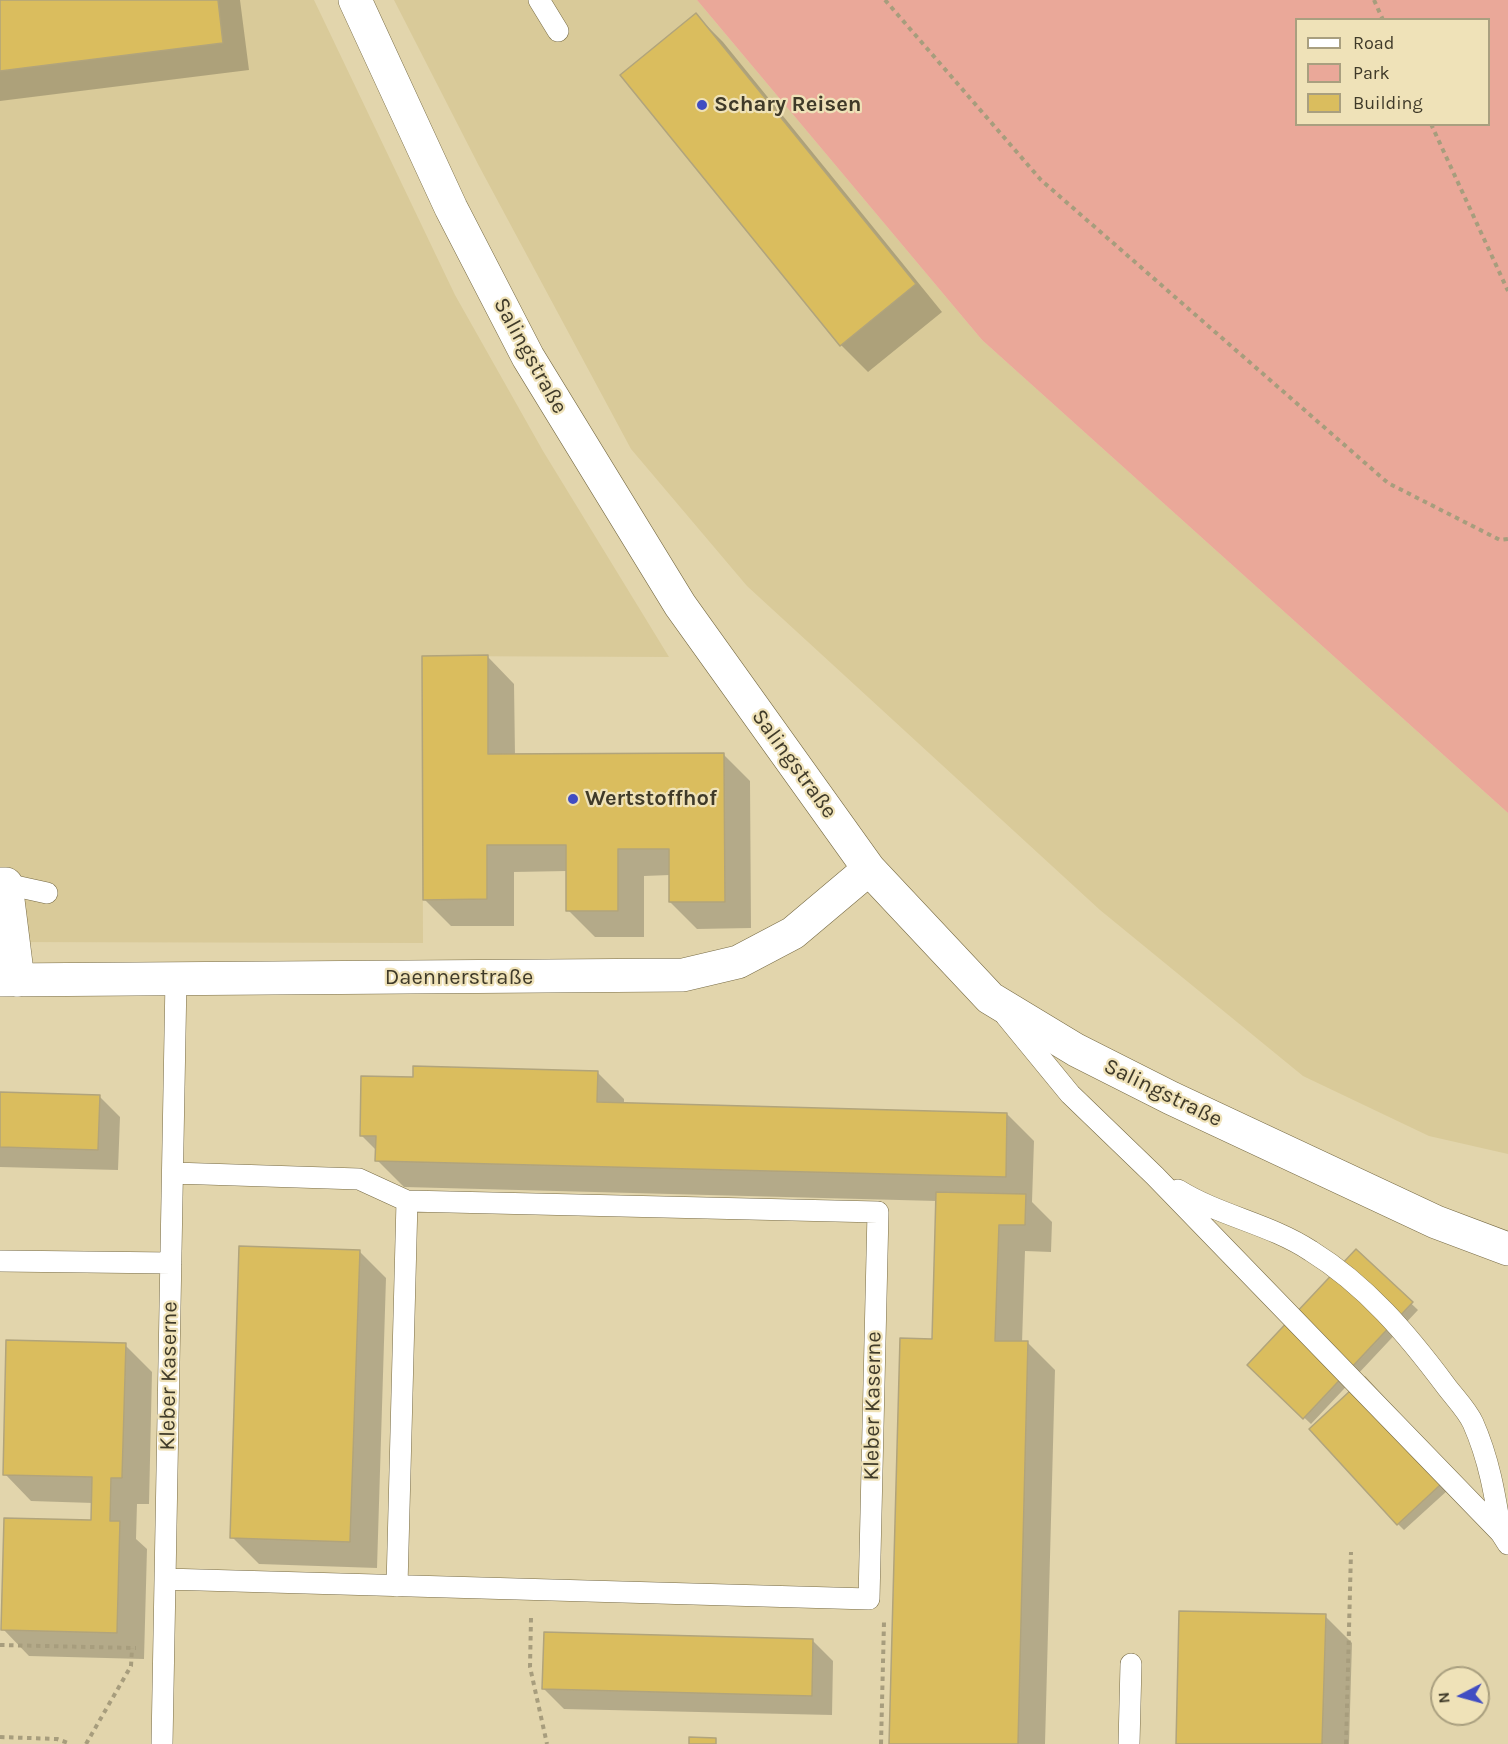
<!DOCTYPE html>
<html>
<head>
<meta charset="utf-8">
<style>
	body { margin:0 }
	#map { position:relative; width:1508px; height:1744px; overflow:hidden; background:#e2d5ac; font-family:Karla,sans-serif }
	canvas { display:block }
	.legend { position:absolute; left:1295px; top:18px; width:195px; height:108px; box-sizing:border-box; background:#efe2b8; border:2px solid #a99f7f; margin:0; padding:8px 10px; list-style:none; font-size:18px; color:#3f3a29 }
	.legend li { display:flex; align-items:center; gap:12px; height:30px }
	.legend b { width:30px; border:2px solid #a99f7f }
	.north { position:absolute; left:1430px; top:1666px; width:60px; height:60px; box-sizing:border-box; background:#efe2b8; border:2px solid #a99f7f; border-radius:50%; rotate:264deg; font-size:16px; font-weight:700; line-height:24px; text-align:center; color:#3f3a29 }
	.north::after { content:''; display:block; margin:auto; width:21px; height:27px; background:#414dc2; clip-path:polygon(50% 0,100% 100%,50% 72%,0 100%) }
</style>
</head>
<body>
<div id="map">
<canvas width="1508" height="1744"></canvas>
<ul class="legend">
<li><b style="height:8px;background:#fff"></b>Road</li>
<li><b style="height:16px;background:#eaa899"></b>Park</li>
<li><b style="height:16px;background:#dabd5e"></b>Building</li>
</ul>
<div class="north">N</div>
</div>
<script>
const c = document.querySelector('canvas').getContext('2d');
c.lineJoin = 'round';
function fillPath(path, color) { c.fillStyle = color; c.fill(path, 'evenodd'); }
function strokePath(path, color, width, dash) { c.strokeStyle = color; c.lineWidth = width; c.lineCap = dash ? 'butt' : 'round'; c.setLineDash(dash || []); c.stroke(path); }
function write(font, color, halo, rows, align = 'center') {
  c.font = font + ' Karla,sans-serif'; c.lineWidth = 4.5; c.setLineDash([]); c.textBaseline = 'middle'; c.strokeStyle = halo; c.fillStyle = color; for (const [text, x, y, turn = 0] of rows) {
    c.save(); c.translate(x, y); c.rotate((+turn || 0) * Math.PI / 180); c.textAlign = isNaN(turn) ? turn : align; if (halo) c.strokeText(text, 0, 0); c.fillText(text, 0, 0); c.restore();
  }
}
fillPath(new Path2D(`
	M0 0H314L455 295 543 451 669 657 422 656 423 943 0 942Z
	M394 0H697L982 340 1508 813V1154L1429 1136 1303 1076 1100 910 747 586 631 449 479 166Z`), '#d9ca99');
fillPath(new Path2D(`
	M697 0H1508V813L982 340ZM1296 20H1488V124H1296Z`), '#eaa899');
fillPath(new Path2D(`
	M0 0H240L249 70 0 101Z
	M696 15 723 42 942 312 868 372 841 345Z
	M488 657 514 684 515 755 723 754 750 781 751 928 697 929 670 902V875L644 876V937H595L568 910 567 871 514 872V926H451L424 899Z
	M597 1072 624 1099V1104L1007 1114 1034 1141 1032 1202 1052 1222 1051 1252 1025 1251 1022 1343H1028L1055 1370 1045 1744H891L934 1340 937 1201 404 1187 377 1160V1151L361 1135 414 1079Z
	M0 1094 99 1096 120 1117 118 1170 0 1167Z
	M359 1251 386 1278 377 1568 259 1564 232 1537Z
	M1356 1251 1418 1310 1311 1424 1249 1365Z
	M125 1345 152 1372 149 1504H137L136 1539 147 1549 144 1659 29 1656 3 1629 92 1522 93 1503 31 1501 5 1474Z
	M1365 1379 1459 1480 1404 1530 1398 1524Z
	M1325 1616 1352 1643 1349 1744H1177Z
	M812 1640 833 1661 832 1715 564 1709 543 1688Z`), '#0003');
const building = new Path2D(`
	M0 0H218L223 43 0 71Z
	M696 13 916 284 840 346 620 75Z
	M488 655V754L724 753 725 902H669V849H618V911H566V845H487V899L423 900 422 656Z
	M413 1066 598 1071 597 1102 1007 1113 1006 1177 375 1161 376 1136H360L361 1076 413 1077Z
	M0 1092 100 1095 98 1150 0 1147Z
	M936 1192 1026 1194 1025 1225H999L995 1341H1028L1018 1744H889L900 1338 932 1339Z
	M239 1246 360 1250 350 1542 230 1538Z
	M1356 1249 1413 1302 1303 1419 1247 1365Z
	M6 1340 126 1343 122 1478H111L110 1521H120L117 1633 1 1630 4 1518 91 1520 92 1477 3 1475Z
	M1365 1377 1453 1473 1397 1525 1309 1429Z
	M1179 1611 1326 1614 1322 1744H1176Z
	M544 1632 813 1639 812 1696 542 1689Z
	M689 1737 716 1738V1744H689Z`);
fillPath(building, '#dabd5e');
strokePath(building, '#b1a47c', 1.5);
const service = new Path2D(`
	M539 0 558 31
	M6 884 47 893
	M1006 1016 1070 1094 1155 1176 1501 1533 1508 1544
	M173 1173 359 1179 407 1201 397 1586
	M1178 1190C1220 1216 1270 1224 1311 1251 1366 1285 1408 1335 1446 1386 1455 1398 1467 1410 1473 1423 1489 1459 1495 1495 1501 1533
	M0 1261 171 1263
	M165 1579 869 1599 878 1212 407 1201
	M162 1744 176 979
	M1129 1744 1131 1664`);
const minor = new Path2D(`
	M0 884H6L18 980`);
const tertiary = new Path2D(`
	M355 0 451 208 528 357 680 605 869 869 990 998 1076 1050 1171 1098 1436 1222 1508 1249
	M0 980 683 975 738 962 793 933 869 869`);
strokePath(service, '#776b45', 22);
strokePath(minor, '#776b45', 34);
strokePath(tertiary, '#776b45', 34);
strokePath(new Path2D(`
	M885 0 1041 180 1388 483 1500 540 1508 539
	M1374 0 1383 20
	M1431 124 1508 291
	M531 1618 530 1667 547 1744
	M0 1645 136 1648
	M0 1737 57 1739 71 1744
	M86 1744 131 1666 132 1648
	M881 1744 884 1622
	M1346 1744 1351 1552`), '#a79d7d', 4, [4.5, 4.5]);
strokePath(service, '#fff', 21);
strokePath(minor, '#fff', 33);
strokePath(tertiary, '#fff', 33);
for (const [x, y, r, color] of [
	[702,105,6,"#414dc2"],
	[573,799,6,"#414dc2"]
]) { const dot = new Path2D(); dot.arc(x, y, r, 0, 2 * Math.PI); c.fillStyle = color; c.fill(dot); strokePath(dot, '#efe2b8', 2); }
write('bold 22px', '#3f3a29', '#efe2b8', [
	["Schary Reisen",714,105],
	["Wertstoffhof",585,799]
], 'left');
write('22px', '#3f3a29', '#efe2b8', [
	["Salingstraße",530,356,61],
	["Salingstraße",794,764,54],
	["Daennerstraße",459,978],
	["Salingstraße",1163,1093,26],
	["Kleber Kaserne",169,1376,-89],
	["Kleber Kaserne",873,1406,-89]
]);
</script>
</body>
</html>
